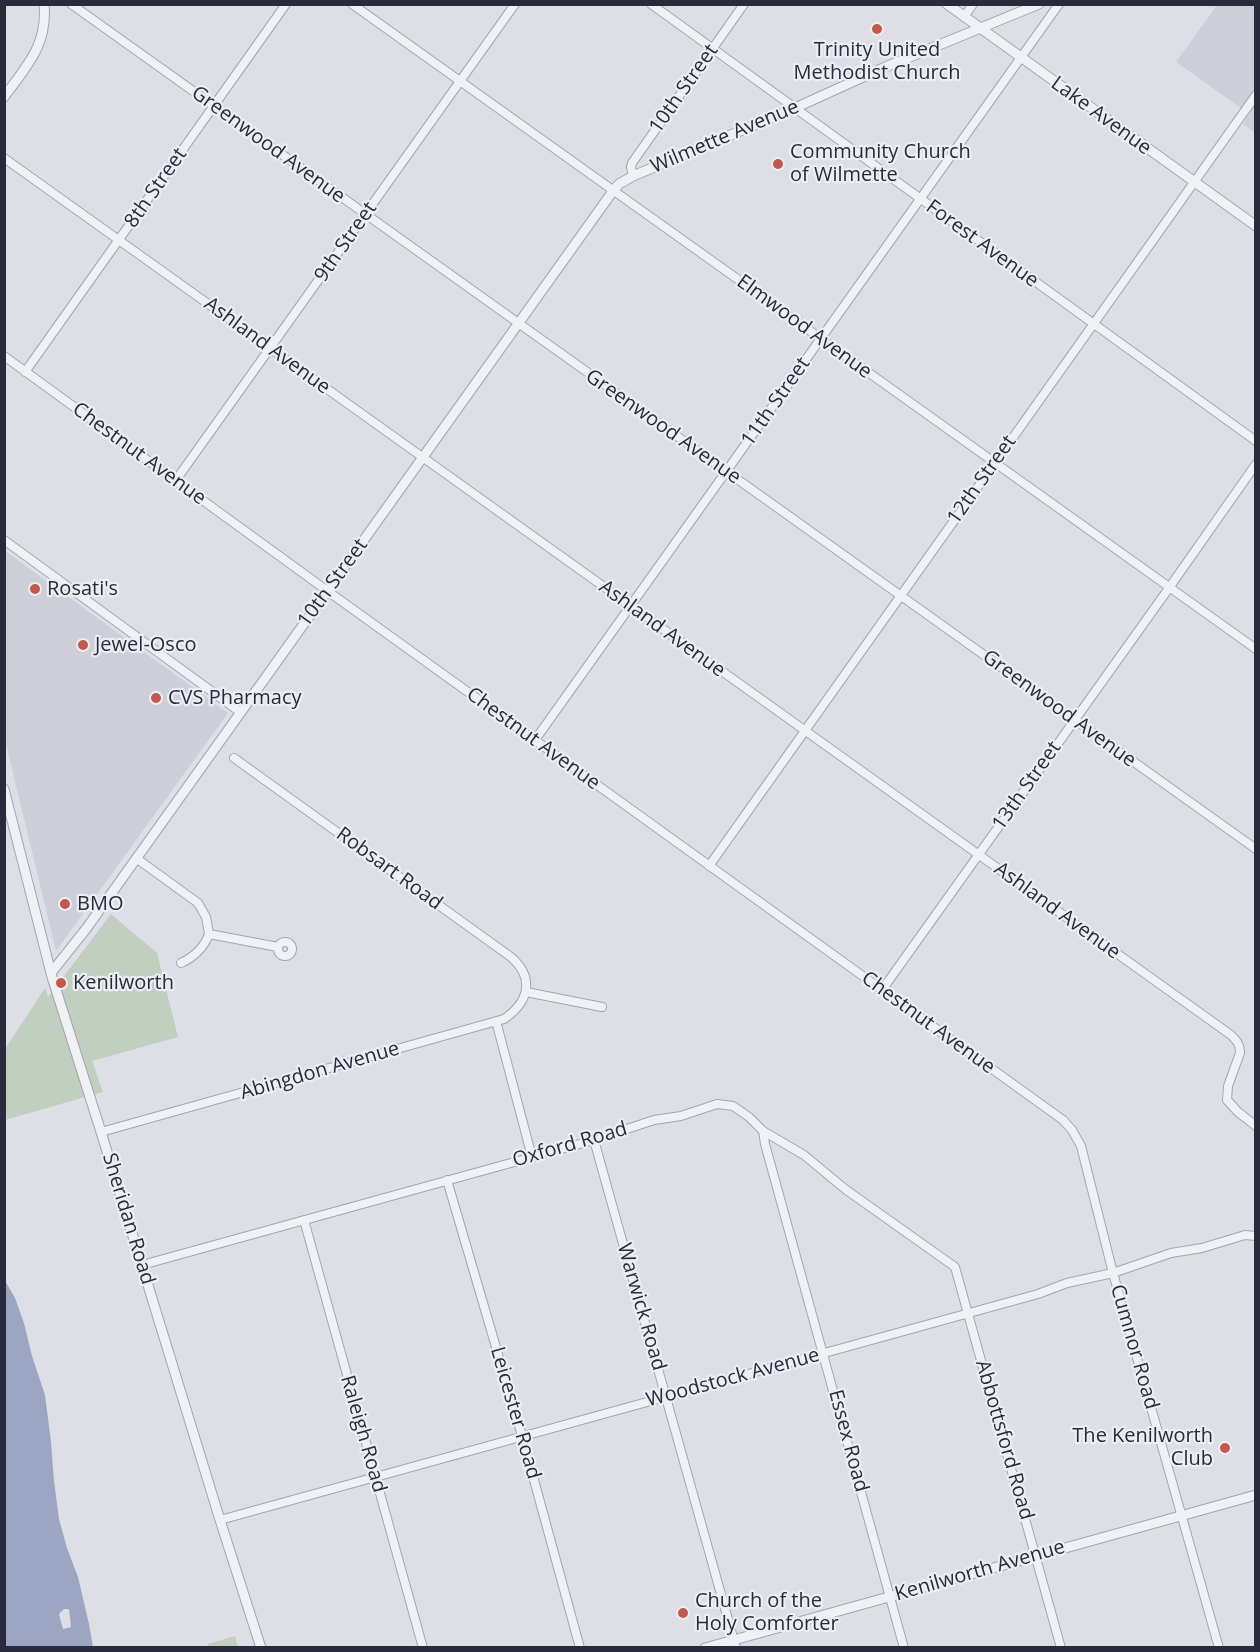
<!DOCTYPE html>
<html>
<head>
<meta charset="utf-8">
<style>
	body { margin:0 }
	#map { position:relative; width:1260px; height:1652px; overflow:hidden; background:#dedfe6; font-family:"Open Sans",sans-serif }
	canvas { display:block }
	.frame { position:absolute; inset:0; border:6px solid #292b3c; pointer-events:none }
</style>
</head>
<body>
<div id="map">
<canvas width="1260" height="1652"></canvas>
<div class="frame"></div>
</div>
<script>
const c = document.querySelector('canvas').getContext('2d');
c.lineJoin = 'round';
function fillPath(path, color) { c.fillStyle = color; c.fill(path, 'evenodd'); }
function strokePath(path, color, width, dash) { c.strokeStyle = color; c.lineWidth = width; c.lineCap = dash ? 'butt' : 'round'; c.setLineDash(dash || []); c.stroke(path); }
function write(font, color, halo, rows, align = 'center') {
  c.font = font + ' "Open Sans",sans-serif'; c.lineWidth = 4.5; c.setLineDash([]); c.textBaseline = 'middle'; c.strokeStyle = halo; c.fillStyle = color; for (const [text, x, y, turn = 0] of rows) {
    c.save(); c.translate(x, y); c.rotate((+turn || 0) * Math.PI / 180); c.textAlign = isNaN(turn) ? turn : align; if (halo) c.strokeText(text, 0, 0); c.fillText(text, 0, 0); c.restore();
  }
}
fillPath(new Path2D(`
	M1217 5H1255V133L1243 124 1249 114 1176 62Z
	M5 551 228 713 56 951 5 740Z`), '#cdced8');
fillPath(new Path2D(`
	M111 914 157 953 178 1037 92 1061 103 1092 5 1120V1049L45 988 48 997Z
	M235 1636 238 1647H209L208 1644Z`), '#c0cfc0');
fillPath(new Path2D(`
	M4 1279 15 1298 24 1323 32 1356 45 1395 51 1442 54 1481 59 1519 67 1548 78 1577 89 1624 93 1647H5Z`), '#9ca6c3');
fillPath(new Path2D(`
	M64 1609H69L71 1627 63 1629 59 1614Z`), '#dedfe6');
const minor = new Path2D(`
	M71 4 1256 849
	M352 4 1256 649
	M651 4 1256 441
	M964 17 973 4
	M4 158 1231 1035C1237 1041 1240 1044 1240 1053L1228 1086 1227 1100 1238 1112 1256 1126
	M633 176 631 167 632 163 744 4
	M4 356 340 600 1063 1120 1072 1130 1081 1146 1113 1273 1219 1648
	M25 372 286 4
	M176 480 515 4
	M4 540 240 712
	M535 740 1059 4
	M136 858 198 903 206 917 209 934 278 947
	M709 866 1256 95
	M278 949a7 7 0 1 1 14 0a7 7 0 1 1-14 0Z
	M181 963C194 957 204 948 209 934
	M882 990 1169 588 1256 464
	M526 992 602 1007
	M496 1021 532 1157
	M763 1131 765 1144 904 1648
	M101 1132 504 1019C529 1002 535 978 511 957L234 758
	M594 1140 736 1648
	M447 1180 522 1436 580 1648
	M304 1220 423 1648
	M142 1265 594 1140 654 1120 681 1116 717 1104 733 1106 749 1117 763 1131 804 1155 845 1189 955 1267 1061 1648
	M220 1520 1038 1294 1067 1283 1113 1273 1171 1253 1202 1248 1245 1235 1256 1236`);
const tertiary = new Path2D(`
	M947 4 1256 226
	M4 97C26 67 48 45 44 4
	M4 789 52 977 101 1132 220 1520 261 1648
	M51 973 86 929 613 191 619 184 633 176 795 108 883 68 1039 4
	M705 1648 1256 1495`);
strokePath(minor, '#a4a5b0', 10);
strokePath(tertiary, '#a4a5b0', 11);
strokePath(minor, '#f0f1f5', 8);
strokePath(tertiary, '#f0f1f5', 9);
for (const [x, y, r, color] of [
	[877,29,6,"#c0594e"],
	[778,164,6,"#c0594e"],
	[35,589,6,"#c0594e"],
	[83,645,6,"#c0594e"],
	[156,698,6,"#c0594e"],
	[65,904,6,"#c0594e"],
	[61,983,6,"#c0594e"],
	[1225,1448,6,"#c0594e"],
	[683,1613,6,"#c0594e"]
]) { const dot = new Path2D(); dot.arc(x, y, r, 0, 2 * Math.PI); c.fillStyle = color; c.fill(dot); strokePath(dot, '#edeef4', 2); }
write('20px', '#292b3c', '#edeef4', [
	["Trinity United",877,50,"center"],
	["Methodist Church",877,73,"center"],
	["Community Church",790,152],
	["of Wilmette",790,175],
	["Rosati's",47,589],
	["Jewel-Osco",95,645],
	["CVS Pharmacy",168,698],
	["BMO",77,904],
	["Kenilworth",73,983],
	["The Kenilworth",1213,1436,"right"],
	["Club",1213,1459,"right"],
	["Church of the",695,1601],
	["Holy Comforter",695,1624]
], 'left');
write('20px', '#292b3c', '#edeef4', [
	["10th Street",684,89,-55],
	["Lake Avenue",1101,116,36],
	["Wilmette Avenue",725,137,-23],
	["Greenwood Avenue",268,145,36],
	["8th Street",156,188,-55],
	["9th Street",346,242,-55],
	["Forest Avenue",982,244,36],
	["Elmwood Avenue",804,327,36],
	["Ashland Avenue",267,346,36],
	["11th Street",776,402,-55],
	["Greenwood Avenue",663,427,35],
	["Chestnut Avenue",139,454,36],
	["12th Street",982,480,-55],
	["10th Street",333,583,-54],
	["Ashland Avenue",662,629,36],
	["Greenwood Avenue",1059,709,36],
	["Chestnut Avenue",533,739,36],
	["13th Street",1027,786,-55],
	["Robsart Road",389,869,36],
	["Ashland Avenue",1057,911,36],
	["Chestnut Avenue",928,1023,36],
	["Abingdon Avenue",320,1071,-16],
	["Oxford Road",570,1145,-16],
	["Sheridan Road",128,1219,73],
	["Warwick Road",641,1307,74],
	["Cumnor Road",1134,1347,74],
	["Woodstock Avenue",733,1378,-15],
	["Leicester Road",515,1413,74],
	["Raleigh Road",363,1434,74],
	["Abbottsford Road",1004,1440,74],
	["Essex Road",848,1441,75],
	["Kenilworth Avenue",980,1571,-16]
]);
</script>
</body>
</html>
